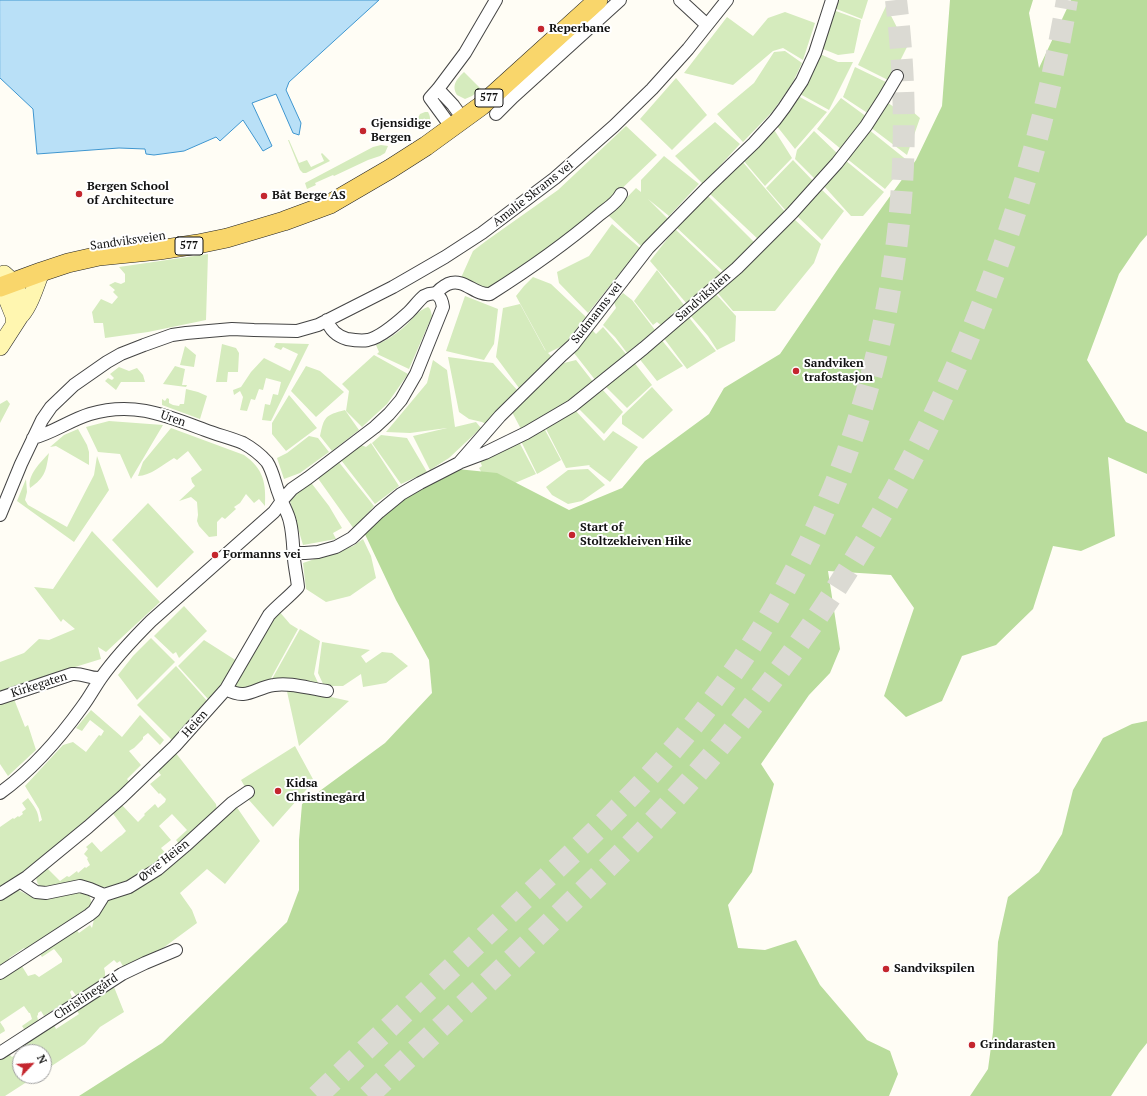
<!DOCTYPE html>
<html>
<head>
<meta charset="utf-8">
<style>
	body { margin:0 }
	#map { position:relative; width:1147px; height:1096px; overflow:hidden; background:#fffdf5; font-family:"PT Serif",serif }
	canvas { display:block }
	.north { position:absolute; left:12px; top:1044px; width:40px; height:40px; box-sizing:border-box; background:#fff; border:1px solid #a0a0a0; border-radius:50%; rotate:65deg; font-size:11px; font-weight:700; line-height:16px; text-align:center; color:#111 }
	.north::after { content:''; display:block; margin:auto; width:14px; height:18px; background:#c4262e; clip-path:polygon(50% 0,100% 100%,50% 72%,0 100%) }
</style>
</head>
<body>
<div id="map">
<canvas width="1147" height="1096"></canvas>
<div class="north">N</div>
</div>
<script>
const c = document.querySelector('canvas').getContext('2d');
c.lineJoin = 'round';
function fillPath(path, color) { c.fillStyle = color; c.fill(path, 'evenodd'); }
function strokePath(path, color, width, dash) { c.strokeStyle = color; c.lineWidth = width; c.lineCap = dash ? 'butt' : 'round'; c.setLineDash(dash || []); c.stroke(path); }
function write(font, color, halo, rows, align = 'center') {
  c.font = font + ' "PT Serif",serif'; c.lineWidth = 4; c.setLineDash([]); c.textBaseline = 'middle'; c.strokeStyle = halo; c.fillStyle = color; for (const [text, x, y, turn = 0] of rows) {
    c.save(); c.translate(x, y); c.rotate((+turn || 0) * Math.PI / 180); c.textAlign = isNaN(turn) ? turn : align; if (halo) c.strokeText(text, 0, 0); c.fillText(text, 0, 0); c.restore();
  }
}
fillPath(new Path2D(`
	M836 0H868L862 19 834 8Z
	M886 6 907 47 890 81 858 65Z
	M833 10 861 20 854 53 838 55 823 49Z
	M785 12 815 23 803 60 783 48 773 51 733 85 684 73 727 17 753 36 768 18Z
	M785 51 802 63 792 84 773 111 743 142 717 114 754 83 774 52Z
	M820 54 838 62H853L829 110 800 94Z
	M855 67 888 83 869 114 843 97Z
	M464 72 481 89 472 96 465 99 457 95C451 85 457 79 464 72Z
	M676 78 707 115 672 150 640 119Z
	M798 96 827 112 795 149 776 125Z
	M841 98 867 117 842 150 817 129Z
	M888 103 900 111 905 105 920 118 907 155 870 127Z
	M425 112H428C432 119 430 125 425 130L417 123V120L420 114Z
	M715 122 740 144 703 184 675 156Z
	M626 126 657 155 591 218 489 292 460 280 473 251 486 241 558 190Z
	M773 128 792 158 765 186 743 160Z
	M868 129 908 161 885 189 846 158Z
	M814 131 839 155 817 181 795 159 797 150Z
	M289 140 299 163 307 160 311 167 324 161 321 154 322 153 330 161 306 173H303L300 170 288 140Z
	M381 145 388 146 385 153 380 156 368 160 334 176 333 175 315 183 316 185 307 189 305 183 373 147Z
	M664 156 699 184 669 216 648 199 668 219 642 247 609 216 636 188 641 192V180Z
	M793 160 815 183 787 212 766 188Z
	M845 160 884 192 863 216H851L823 185Z
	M742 161 786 213 760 241 710 194 737 165Z
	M820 188 844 211 822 240 796 215Z
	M708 196 755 243 724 272 676 227Z
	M793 218 821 244 814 263 775 311H733L716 291Z
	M612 224 640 248 588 313 559 283 557 272 589 256Z
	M675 229 722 274 687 304 650 261Z
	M208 254 206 320 148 332 105 338 103 323H94L92 312 101 299 112 304 118 297 113 292 115 290 109 285 115 282 121 284 125 282V274L119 267Z
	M657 270 684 305 671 315 673 317 662 326 657 322 653 325 634 301Z
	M533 277 551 284 586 317 564 345 548 353 552 357 519 388 496 357 503 308 520 304 545 350 546 351 516 296 524 286Z
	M623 293 632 300 655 330 627 353 615 337 603 325 616 308 614 302Z
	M715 293 736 316 735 341 717 350 708 336 689 314Z
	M465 296 498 309 494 344 484 360 446 351Z
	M428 307C431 309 431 312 432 316L409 369 377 354 379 352 376 345C385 341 395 335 403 328 411 321 418 310 428 307Z
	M687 315 716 351 687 369 663 337Z
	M603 327 626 354 596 381 574 353 592 330 596 334Z
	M660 338 683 366 657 381 638 357Z
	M276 343 309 344 271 421 262 420 265 404 270 405 273 394 278 395 281 382 266 378 263 390 259 389 255 400 251 399 247 411 240 410 243 397 240 391 234 395 233 390 241 387 251 372 264 358 290 371 298 354 283 347 281 350 274 347Z
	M222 344 236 348 239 353 238 372H228L227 382H216Z
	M185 346 196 355 194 367 180 365Z
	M374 355 408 374 387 404 362 427 346 411 349 391 342 384Z
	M448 357 493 363 518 391 486 424 482 422 469 419 459 412Z
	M433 360 447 370 455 427 476 422 481 428 449 458 430 470 413 436 447 428 410 433 386 432 427 383Z
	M576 360 594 383 561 409 522 431 512 412 560 364Z
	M633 361 652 385 627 408 604 385Z
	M175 366 185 369 182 385H187L186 387 163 384Z
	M306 366 320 371 344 392 316 417 291 391Z
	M119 367 129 371 137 368 143 375 145 382H121L116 390 105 381 108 378 112 380 114 378 110 374Z
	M652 387 673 410 643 439 622 424V416Z
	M186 389 198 392 207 396 200 419 162 405V399L165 401 167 398 169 399V403L173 405 179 406 180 404H184Z
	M602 389 623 412 604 434 577 407Z
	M289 395 317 428 286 451 272 434V423Z
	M7 400 10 404 0 423V404Z
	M574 409 604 441 613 431 638 447 610 482 589 466 590 465 566 468 545 427Z
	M345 410 359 430 332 451 320 436C324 417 325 415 345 410Z
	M109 421 163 425 131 479 120 454 98 452 86 427Z
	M171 428 244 455C264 469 266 483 265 506L259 499 254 503 246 494 240 503 234 507 236 509 225 519 222 517 217 522V536L209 537 199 526 197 521 198 515 197 502 191 497 179 501 195 486 192 482 191 478 202 470 188 451 177 460 174 458C164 464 150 476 138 476L143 462Z
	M544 428 561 460 537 474 520 439Z
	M78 429 87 445 89 452V465L56 446 50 447 64 435Z
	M381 435 407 438 427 472 401 484 372 443Z
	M309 436 318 438 329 452 300 473 284 479 277 458 287 453Z
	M518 440 536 474 508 486 483 475 479 468 482 466 480 461Z
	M371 443 399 486 375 504 341 460 361 445 366 447Z
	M49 453C46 470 46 477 30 488 27 475 41 462 49 453Z
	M97 456 109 490 74 542 17 501 26 479 27 492 25 500 28 505 67 527 94 475Z
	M338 461 374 506 354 529 317 477Z
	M588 469 605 485 582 501 568 504 552 495 546 487 568 470Z
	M309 480 329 506 342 528 333 533 336 539 303 545 290 501Z
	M148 503 194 552 157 588 112 540Z
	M92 531 160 602 106 652 98 647 101 659 20 684 0 693V662L24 653 39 639 49 640 75 629 63 619 61 622 34 587 53 589Z
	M363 539 371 556 376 578 350 596 326 602 306 589 303 563 353 546Z
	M184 606 207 631 179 658 176 652 173 654 154 636Z
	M278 610 290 624 298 629 270 680 244 691 232 687Z
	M300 629 320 641 314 674 319 685 272 679Z
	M151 638 175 662 137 700 118 675 133 656Z
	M204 640 237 661 224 684 208 699 178 666Z
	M322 642 370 650 361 656 366 663 382 652 392 653 408 666 386 683 363 687 361 674 343 686H324L318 673Z
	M176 666 208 702 173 741 137 705Z
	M286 687 349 701 299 746Z
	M14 699 25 727 28 725 36 750 8 776 0 764V705Z
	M91 710 122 737 140 715 164 740 160 745 148 733 143 737V739L134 748 129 751 141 765 127 779 130 783 41 860 0 889V827L13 818 14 819 18 816 19 817 23 814 22 812 26 809 22 803 28 798C34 806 39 812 39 822L42 820 39 809 25 786 63 745 73 742 86 752 99 735 101 736 104 731 90 720 82 731 76 728Z
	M295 746 314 781 273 827 240 790 245 787 241 780Z
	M175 752 216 804 217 810 180 845 176 840 187 830 172 814 159 826 171 840 161 848 168 856 127 882 109 887 40 888 37 882 36 877 45 866 60 881 67 876 69 877 77 871 78 873 85 867 86 868 90 865 87 859 88 858 84 854 88 849 86 847 92 842 101 852 119 837 122 835 126 831 111 811 121 804 138 822 145 815 144 814 155 804 158 808 165 802 166 799 160 793 159 794 150 784 161 775 156 769Z
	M236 806 260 841 225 884 207 869 180 893 192 910 197 923 163 948 124 968 120 961 117 963 114 960 104 968 105 972V980L78 998 72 990 70 992 72 997 68 1001 69 1004 55 1012 53 1010 44 1016 41 1011 38 1013V1015L37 1016 38 1020 37 1023 26 1032 22 1026 32 1019 30 1013H29L24 1006 0 1022 4 1028 5 1031 0 1034V976L20 963 28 976 35 974 39 977 62 962V959L54 949 42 957 38 951 74 927 79 933 90 925 92 928 95 915 107 900Z
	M18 890 34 898 40 899 82 890C90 894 92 899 91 907L27 951 24 948 9 958 10 961 0 968V898Z
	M114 987 124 1012 100 1027 85 1044 44 1071V1052H20V1076H36L5 1096H0V1056L9 1054 12 1057 22 1051 18 1045 53 1023 56 1029 79 1014 75 1008 99 992 103 994Z`), '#d5ebbd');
fillPath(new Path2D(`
	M950 0H1033L1029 13 1039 68 1071 0H1147V235L1140 243 1119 274 1087 360 1126 422 1147 432V474L1108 457 1115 536 1081 551 1053 546 1033 609 996 645 962 656 942 701 906 717 884 696 914 608 891 575 828 571 840 649 830 673 809 695 761 764 774 784 752 872 728 905 738 948 765 950 796 940 820 985 867 1040 890 1051 898 1074 889 1096H79L162 1043 287 922 299 890V840L302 804 385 743 432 693 429 660 396 600 362 528 447 468 497 473 569 510 622 488 645 461 709 414 724 388 780 354 840 266 916 160 942 106Z
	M1147 721V1043L1139 1053 1111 1096H970L988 1069 993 1032 998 942 1008 897 1039 872 1062 834 1073 790 1103 738 1132 724Z`), '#b9dc9c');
const water = new Path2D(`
	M0 0H379L289 82 286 90 301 123 299 135 293 133 276 94 252 103 272 146 263 151 243 120 220 141 216 137 184 151 154 155 146 154 145 149 119 148 37 154 33 109 0 78Z`);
fillPath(water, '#b9e0f7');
strokePath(water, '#3f96cf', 1);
strokePath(new Path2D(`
	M317 1096C385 1031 453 967 521 902 578 848 636 795 686 734 857 528 929 265 896 0
	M368 1096C427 1039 488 983 547 926 590 884 634 843 675 798 877 575 1017 298 1067 0`), '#dbdad3', 22, [22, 11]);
const street = new Path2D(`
	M680 0 707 25
	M438 89 453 105 463 119
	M496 114 513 97 620 0
	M452 128 430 98 438 89 465 53 496 0
	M436 294C439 289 444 286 448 284 464 277 475 296 490 294 528 270 565 244 599 215 606 209 617 203 621 194
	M327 320C330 330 337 336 347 339 353 340 362 341 368 340 382 337 399 321 409 312 414 307 419 300 424 296 428 294 432 293 436 294
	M461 462 485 453 526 433 572 406 644 348 737 268 792 213 837 163 866 126 884 98 897 76
	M0 515 21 464 42 420 51 407 74 385 107 362 121 354 144 345 172 335 186 333 232 329 254 330 297 331 318 325 393 287 445 257 482 233 555 178 614 126 652 89 688 49 727 0
	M293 553H305L318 552 336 547 352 538 379 512 401 494 420 483 459 463 500 416 562 355 573 345 648 248 708 187 754 143 775 120 784 108 802 81 815 53 832 0
	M226 689C247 701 254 688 274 685 291 682 310 689 327 691
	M0 698 72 674C84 673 89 679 101 678
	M0 793C32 770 59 739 82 707 89 698 94 688 101 678 115 658 133 639 151 621L274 512 284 498 292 489 308 478 375 427 389 414 401 400 416 374 443 307C442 301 441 297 436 294
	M21 882 36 892 46 893 80 886 90 889 104 895 129 887 158 869 185 846 232 803 248 792
	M0 894 27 877 88 827 122 797 175 746 226 689 269 615C278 605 289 597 298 587 297 577 295 569 294 559 293 547 293 534 290 522 288 512 282 504 279 494 275 484 273 471 267 462 260 454 252 448 243 443 231 438 218 435 205 430 165 415 133 401 90 414 70 420 53 433 33 438
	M0 973 89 915 94 911 104 895
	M0 1053 122 974 145 963 176 950`);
const secondary = new Path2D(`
	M4 274 2 286 14 316V324
	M21 315C30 305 36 285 41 272
	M0 347 20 316V298L19 295 13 282 4 274`);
const primary = new Path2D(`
	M0 287 41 272 68 263 99 256 159 250 198 244 227 238 284 221 330 204 390 169 426 146 481 106 598 0`);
strokePath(street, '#444', 14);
strokePath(secondary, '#333', 18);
strokePath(primary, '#222', 20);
strokePath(street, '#fff', 12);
strokePath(secondary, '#fff6b0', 17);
strokePath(primary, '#f9d66b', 19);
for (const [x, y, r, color] of [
	[541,29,4,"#c4262e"],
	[363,131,4,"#c4262e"],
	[79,194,4,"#c4262e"],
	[264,196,4,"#c4262e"],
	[796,371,4,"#c4262e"],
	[572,535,4,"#c4262e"],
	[215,555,4,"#c4262e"],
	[278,791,4,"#c4262e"],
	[886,969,4,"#c4262e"],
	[972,1045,4,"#c4262e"]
]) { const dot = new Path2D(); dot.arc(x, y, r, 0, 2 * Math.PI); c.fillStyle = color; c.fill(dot); strokePath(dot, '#fff', 1.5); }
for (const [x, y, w] of [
	[489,98,28],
	[189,246,28]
]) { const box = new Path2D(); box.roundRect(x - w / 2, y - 9, w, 18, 3); c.fillStyle = '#fff'; c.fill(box); strokePath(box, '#111', 1); }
write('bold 11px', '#111', null, [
	["577",489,98],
	["577",189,246]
]);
write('bold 12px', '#111', '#fff', [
	["Reperbane",549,29],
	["Gjensidige",371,124],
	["Bergen",371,138],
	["Bergen School",87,187],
	["of Architecture",87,201],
	["Båt Berge AS",272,196],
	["Sandviken",804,364],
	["trafostasjon",804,378],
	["Start of",580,528],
	["Stoltzekleiven Hike",580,542],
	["Formanns vei",223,555],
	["Kidsa",286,784],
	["Christinegård",286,798],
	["Sandvikspilen",894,969],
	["Grindarasten",980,1045]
], 'left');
write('12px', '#111', '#fff', [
	["Amalie Skrams vei",533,194,-38],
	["Sandviksveien",128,241,-8],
	["Sandvikslien",703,297,-41],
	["Sudmanns vei",597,313,-52],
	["Uren",173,419,19],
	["Kirkegaten",39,685,-18],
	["Heien",195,724,-48],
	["Øvre Heien",164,861,-38],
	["Christinegård",86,997,-33]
]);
</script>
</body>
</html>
